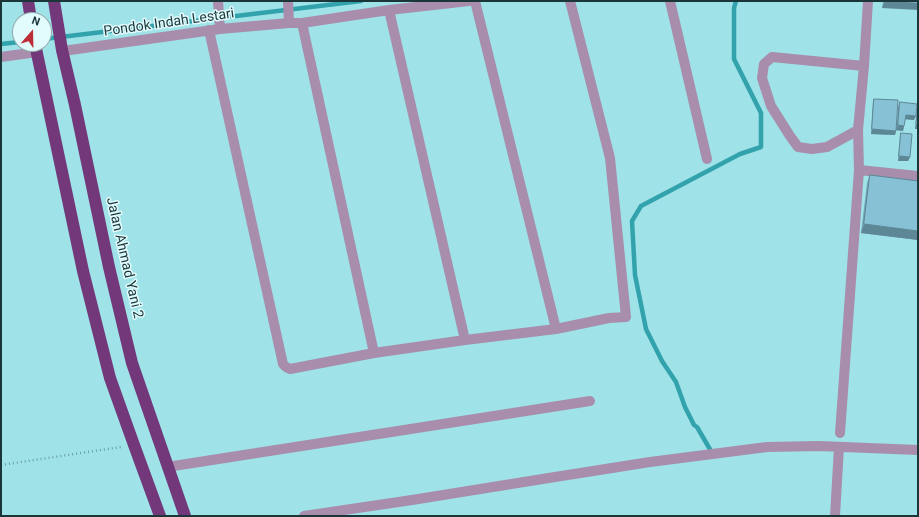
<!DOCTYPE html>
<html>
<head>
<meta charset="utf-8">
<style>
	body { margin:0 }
	#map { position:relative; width:919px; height:517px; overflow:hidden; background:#9fe2e8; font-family:Roboto,sans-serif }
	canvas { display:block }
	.frame { position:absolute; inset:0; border:2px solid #1a3638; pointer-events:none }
	.north { position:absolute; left:12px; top:12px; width:40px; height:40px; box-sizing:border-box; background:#e2fbfd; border:1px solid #92acae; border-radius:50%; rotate:20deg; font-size:11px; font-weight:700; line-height:16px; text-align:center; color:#1a3638 }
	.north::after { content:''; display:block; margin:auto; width:14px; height:18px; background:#be2e38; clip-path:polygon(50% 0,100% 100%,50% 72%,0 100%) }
</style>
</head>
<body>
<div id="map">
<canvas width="919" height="517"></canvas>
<div class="frame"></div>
<div class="north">N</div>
</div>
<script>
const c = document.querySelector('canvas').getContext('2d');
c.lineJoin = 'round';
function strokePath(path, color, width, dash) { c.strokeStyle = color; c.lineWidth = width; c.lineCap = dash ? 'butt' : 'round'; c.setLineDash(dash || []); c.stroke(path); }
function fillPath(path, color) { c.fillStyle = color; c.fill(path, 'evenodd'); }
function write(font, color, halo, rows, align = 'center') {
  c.font = font + ' Roboto,sans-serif'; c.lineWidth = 3; c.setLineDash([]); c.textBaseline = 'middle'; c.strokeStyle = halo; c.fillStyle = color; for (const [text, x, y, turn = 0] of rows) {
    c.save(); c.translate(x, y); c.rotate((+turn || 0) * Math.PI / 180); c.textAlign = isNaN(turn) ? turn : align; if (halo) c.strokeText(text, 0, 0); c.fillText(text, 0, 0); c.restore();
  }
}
strokePath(new Path2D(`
	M44 39 361 1
	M1 44 20 42
	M711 451 697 427 694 425 685 407 676 382 662 361 646 329 635 275 632 221 641 206 740 154 761 147V113L734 59V8L736 1`), '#32a3ac', 4.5);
strokePath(new Path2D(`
	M1 465 121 447`), '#6ca0a4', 2.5, [1, 3]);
strokePath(new Path2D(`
	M218 1 220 29
	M288 1 289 23
	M475 1 556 329
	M670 1 707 159
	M868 1 864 66 858 130 859 170 918 176
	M389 10 465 340
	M302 23 374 353
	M209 30 283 364 286 367 290 369 374 353 465 340 556 329 609 318 626 317 610 158 570 1
	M63 51 220 29 289 23H302L389 10 469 1
	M1 57 37 52
	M858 130 827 147 812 149 798 147 790 136 771 106 762 78 764 64 772 57 864 66
	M840 433 859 170
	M167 467 590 401
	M304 516 412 500 555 477 650 462 767 447 819 446 918 450
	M835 516 839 447`), '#a88dac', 10);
strokePath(new Path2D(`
	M28 1 31 20
	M54 1 62 50 75 105 109 267 132 363 185 516
	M35 44 83 271 110 378 134 445 160 516`), '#72387a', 12);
fillPath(new Path2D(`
	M883 1H918L882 8Z
	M874 99 897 123 898 107 900 102 914 120 905 119 904 126 903 131 896 130 895 135 871 134 873 103Z
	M918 105V129H915L917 108Z
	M901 133 910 157 908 161H898L900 138Z
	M870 175 918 181V240L861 233 867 183Z`), '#73a6b8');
fillPath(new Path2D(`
	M885 1 918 3V10L882 8Z
	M906 115 916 116 914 120 904 119Z
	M916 124 918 125V129H915Z
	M898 125 904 126 903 131 896 130Z
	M872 129 896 131 895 135 871 134Z
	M899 156 910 157 908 161H898Z
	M864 224 918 231V240L861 233Z`), '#5e8796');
const building = new Path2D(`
	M887 1H918V3Z
	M874 99 898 100 896 131 872 129Z
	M900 102 917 104 916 116 906 115 904 126 898 125Z
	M918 110V125L916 124Z
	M901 133 912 134 910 157 899 156Z
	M870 175 918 181V231L864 224Z`);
fillPath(building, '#86c1d6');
strokePath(building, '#5e8796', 1);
write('14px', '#1a3638', '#e2fbfd', [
	["Pondok Indah Lestari",169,23,-8],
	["Jalan Ahmad Yani 2",124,258,77]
]);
</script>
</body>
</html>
